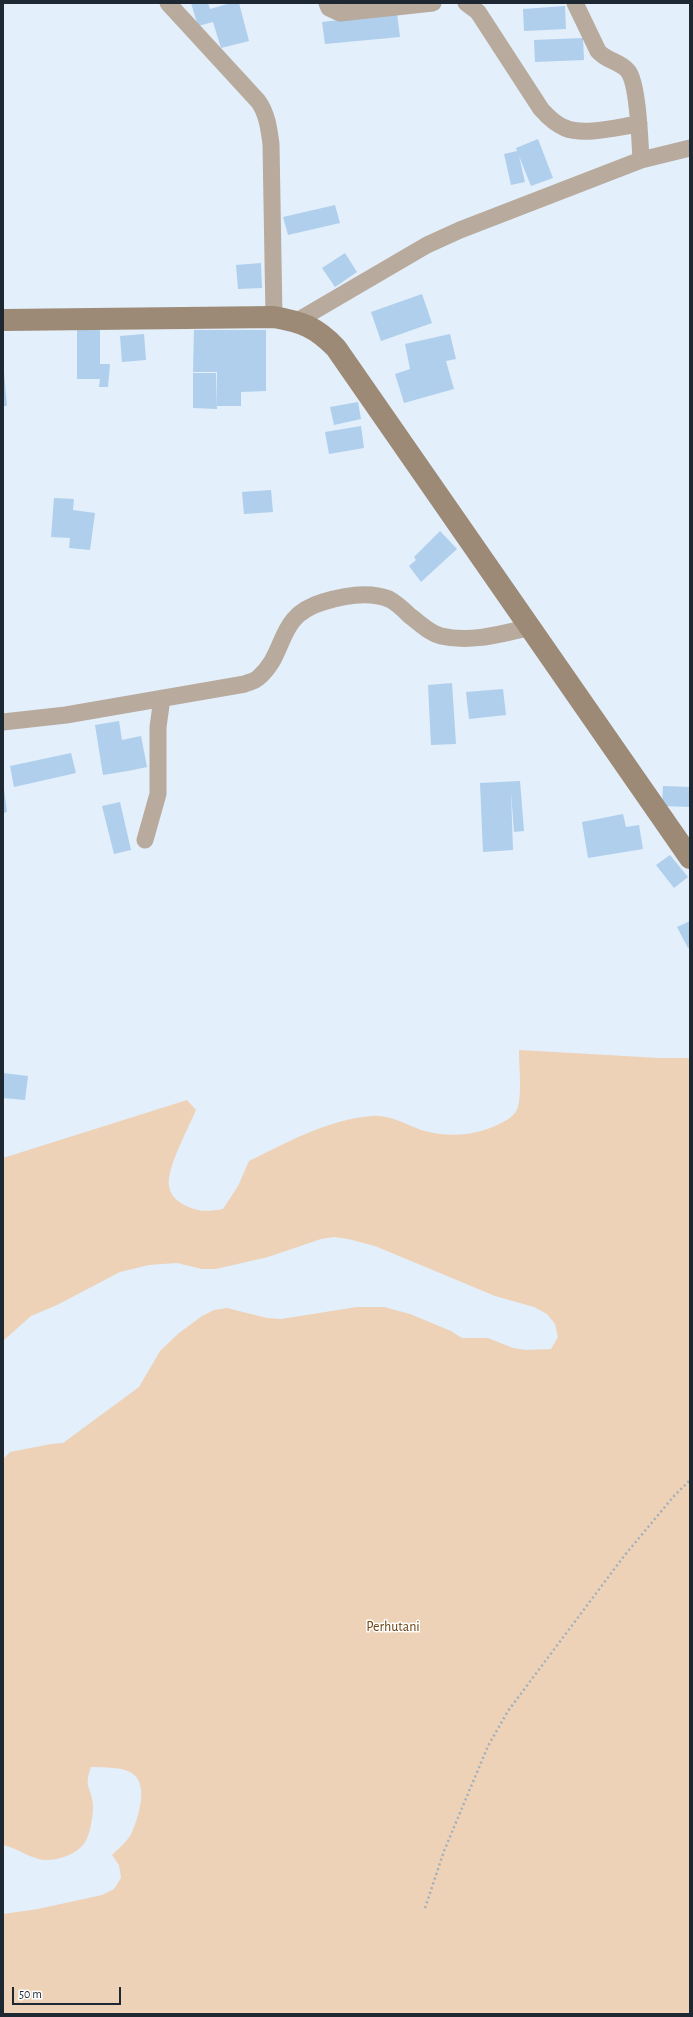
<!DOCTYPE html>
<html>
<head>
<meta charset="utf-8">
<style>
	body { margin:0 }
	#map { position:relative; width:693px; height:2017px; overflow:hidden; background:#e3effa; font-family:"Alegreya Sans",sans-serif }
	canvas { display:block }
	.frame { position:absolute; inset:0; border:4px solid #1d2832; pointer-events:none }
	.scale { position:absolute; left:12px; top:1987px; width:109px; height:18px; box-sizing:border-box; border:2px solid #1d2832; border-top:0; padding-left:5px; font-size:12px; line-height:14px; white-space:nowrap; color:#1d2832; -webkit-text-stroke:3px #fff; paint-order:stroke }
</style>
</head>
<body>
<div id="map">
<canvas width="693" height="2017"></canvas>
<div class="frame"></div>
<div class="scale">50 m</div>
</div>
<script>
const c = document.querySelector('canvas').getContext('2d');
c.lineJoin = 'round';
function fillPath(path, color) { c.fillStyle = color; c.fill(path, 'evenodd'); }
function strokePath(path, color, width, dash) { c.strokeStyle = color; c.lineWidth = width; c.lineCap = dash ? 'butt' : 'round'; c.setLineDash(dash || []); c.stroke(path); }
function write(font, color, halo, rows, align = 'center') {
  c.font = font + ' "Alegreya Sans",sans-serif'; c.lineWidth = 3; c.setLineDash([]); c.textBaseline = 'middle'; c.strokeStyle = halo; c.fillStyle = color; for (const [text, x, y, turn = 0] of rows) {
    c.save(); c.translate(x, y); c.rotate((+turn || 0) * Math.PI / 180); c.textAlign = isNaN(turn) ? turn : align; if (halo) c.strokeText(text, 0, 0); c.fillText(text, 0, 0); c.restore();
  }
}
fillPath(new Path2D(`
	M519 1050 660 1058H690V2014H3V1914L38 1909 102 1895 114 1889 121 1878 119 1865 112 1855C118 1849 127 1842 131 1834 138 1820 149 1785 133 1774 123 1766 103 1768 91 1767 83 1788 92 1788 93 1806 93 1817 90 1837 83 1845 75 1855 56 1861 44 1860 29 1858 17 1848 3 1845V1459L10 1452 51 1444 63 1443 139 1387 160 1351 179 1333 202 1316 214 1310 227 1308 267 1318 281 1319 357 1307H384L410 1314 451 1331 462 1338H488L513 1348 526 1350 551 1349 558 1337 555 1324 547 1314 534 1307 495 1296 375 1246 348 1239 334 1237 321 1239 268 1257 216 1269H202L177 1263 149 1265 120 1272 57 1305 31 1316 3 1341V1158L187 1100 196 1110C189 1127 166 1169 169 1186 170 1194 175 1199 181 1203 195 1212 208 1212 223 1209L238 1186 249 1161C288 1142 327 1120 371 1116 388 1114 405 1124 421 1130 447 1138 479 1136 503 1122 509 1119 516 1114 518 1107 522 1090 519 1068 519 1050Z`), '#edd2b7');
fillPath(new Path2D(`
	M191 3H208L210 9 231 3H239L249 41 221 48 213 22 198 26Z
	M565 6 566 29 524 31 523 9Z
	M397 13 400 37 325 44 322 22Z
	M583 38 584 60 535 62 534 40Z
	M538 139 553 178 531 186 519 156 525 182 511 185 504 154 517 151 516 148Z
	M335 205 340 223 288 235 283 217Z
	M345 253 357 272 335 287 322 268Z
	M261 263 262 288 238 289 236 265Z
	M422 294 432 323 381 341 371 312Z
	M77 327H100V364H110L108 387H99L100 379H77Z
	M194 330H266V391L241 392V406H217V356V372H193Z
	M144 334 146 360 122 362 120 336Z
	M450 334 456 359 446 361 454 389 404 403 395 374 410 369 405 344Z
	M3 361 7 406H3Z
	M193 373H216L217 409 193 408Z
	M358 402 361 419 334 425 330 407Z
	M361 426 364 448 329 454 325 432Z
	M271 490 273 512 244 514 242 492Z
	M54 498 74 499 73 510 95 513 90 550 69 548 70 538 51 537Z
	M440 531 457 549 421 582 409 566 416 560 414 557Z
	M452 683 456 744 431 745 428 685Z
	M503 689 506 715 469 719 466 692Z
	M119 721 122 740 141 736 147 767 128 771 127 763 128 771 103 775 95 725Z
	M71 753 76 773 14 787 10 766Z
	M3 781 7 812 3 813Z
	M520 781 524 831 514 832 511 792 513 850 483 852 480 783Z
	M663 786 690 787V807L662 806Z
	M120 802 131 850 114 854 102 806Z
	M623 814 626 827 639 825 643 849 588 858 582 822Z
	M670 855 688 877 674 888 656 865Z
	M690 921V947L688 948 677 927Z
	M3 1073 28 1076 25 1100 3 1098Z`), '#afcfed');
strokePath(new Path2D(`
	M425 1908 444 1851 488 1746 508 1711 624 1556 674 1496 690 1480`), '#a3afba', 2.5, [2, 3]);
strokePath(new Path2D(`
	M168 3 258 101C267 113 269 129 271 144L274 317
	M327 3 329 8 340 13 433 3
	M466 3 478 12 541 109C548 117 555 124 565 128 584 136 618 127 639 124
	M575 3 598 51C606 61 620 61 628 71 638 83 640 142 641 160
	M297 321 427 245 460 230 641 160 690 148
	M3 722 66 715 245 684C249 682 255 681 258 678 288 653 275 616 323 602 342 596 369 591 389 599 397 603 404 610 410 616 420 623 429 633 441 636 471 643 501 634 531 627
	M145 840 158 794V727L162 698`), '#b8aa9d', 17);
strokePath(new Path2D(`
	M3 320 274 317C302 322 316 327 336 348L690 858`), '#9d8a76', 22);
write('14px', '#6b430e', '#fff', [
	["Perhutani",393,1627]
]);
</script>
</body>
</html>
